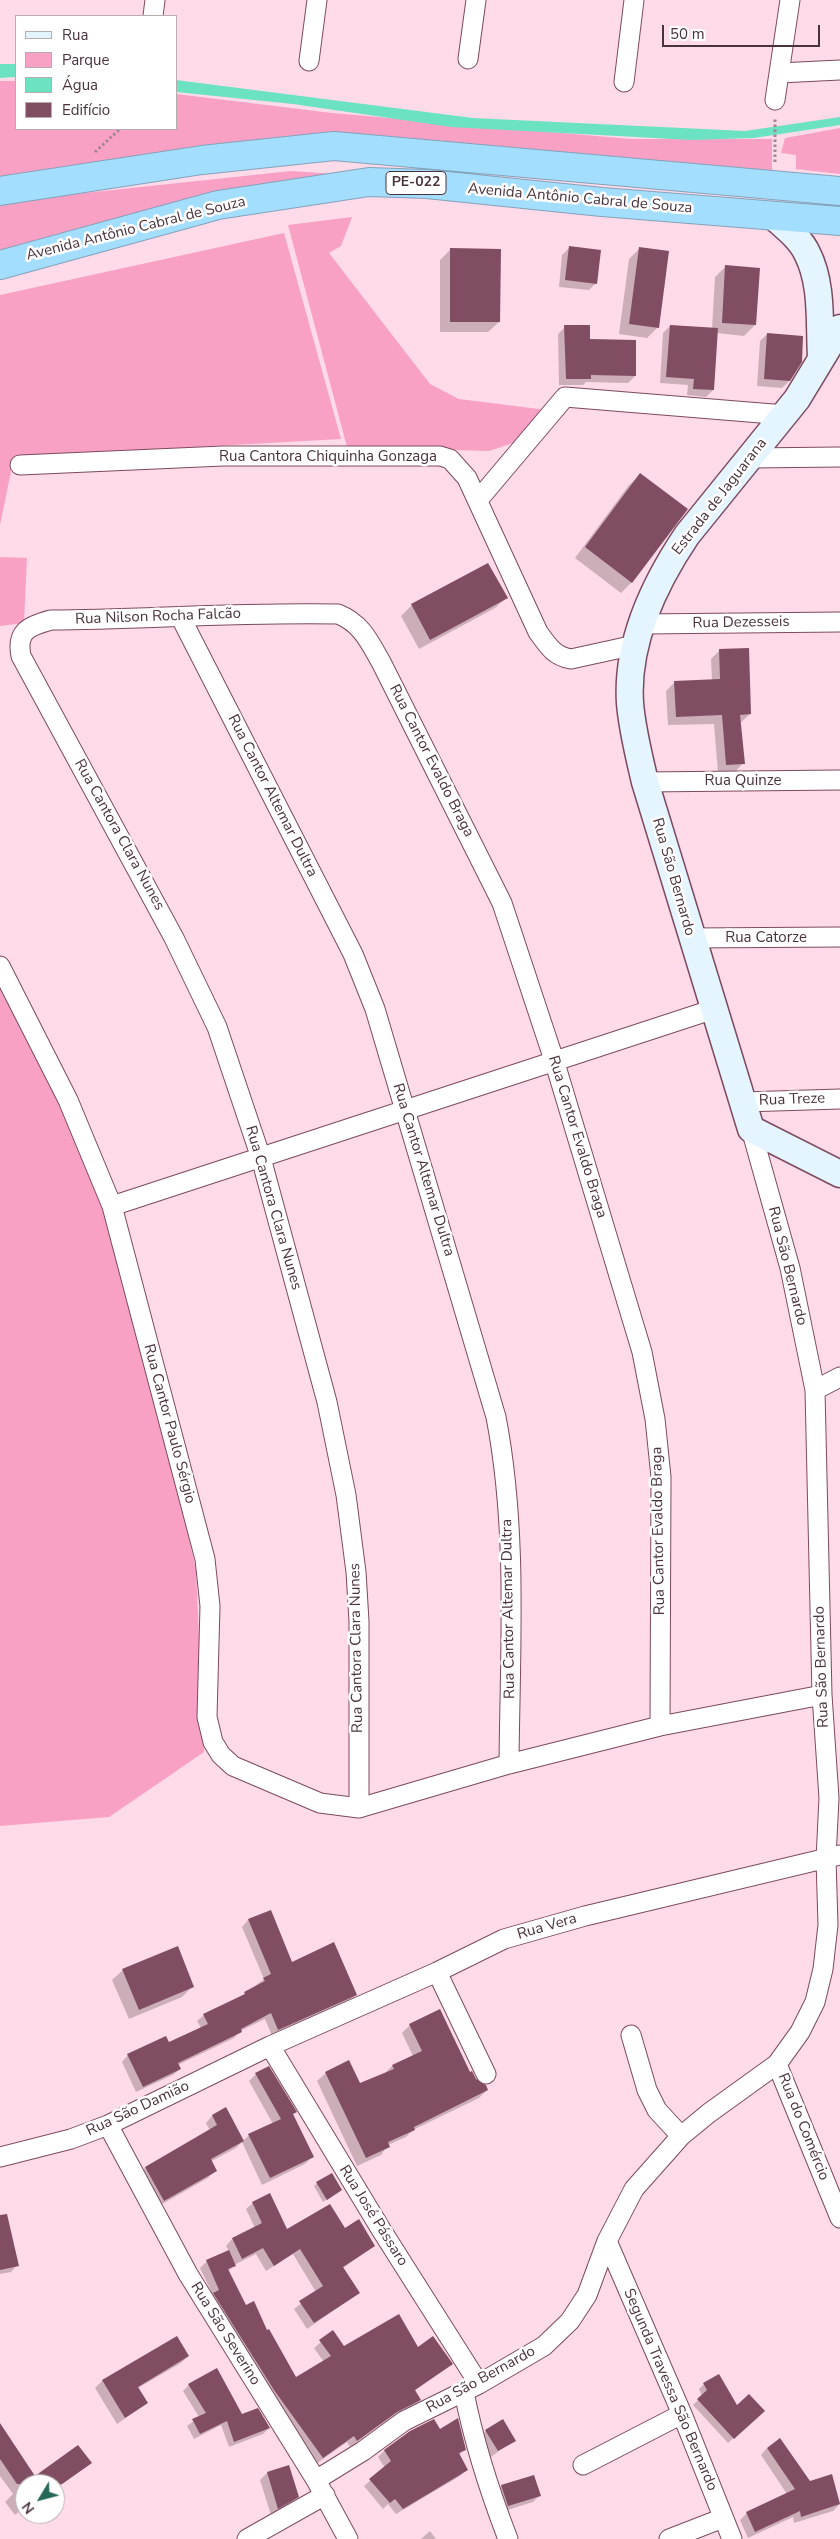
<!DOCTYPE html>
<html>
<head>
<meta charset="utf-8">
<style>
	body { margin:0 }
	#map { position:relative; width:840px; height:2539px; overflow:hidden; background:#ffdae8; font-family:"Nunito Sans",sans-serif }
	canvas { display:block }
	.legend { position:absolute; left:15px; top:15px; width:162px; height:115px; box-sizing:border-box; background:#fff; border:1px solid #b7adb1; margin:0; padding:6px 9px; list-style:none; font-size:15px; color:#4a323c }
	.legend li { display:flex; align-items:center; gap:10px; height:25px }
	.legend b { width:25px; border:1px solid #b7adb1 }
	.north { position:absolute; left:15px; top:2474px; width:50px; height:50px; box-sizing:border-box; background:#fff; border:1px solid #b7adb1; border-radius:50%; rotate:233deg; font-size:14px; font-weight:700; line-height:20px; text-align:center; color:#4a323c }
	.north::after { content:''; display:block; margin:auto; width:18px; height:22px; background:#266857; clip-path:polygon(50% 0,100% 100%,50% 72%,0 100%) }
	.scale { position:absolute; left:662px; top:25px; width:158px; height:22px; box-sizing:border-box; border:2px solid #4a323c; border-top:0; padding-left:6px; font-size:15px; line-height:18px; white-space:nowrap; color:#4a323c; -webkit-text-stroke:4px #fff; paint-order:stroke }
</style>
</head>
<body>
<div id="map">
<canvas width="840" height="2539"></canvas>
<ul class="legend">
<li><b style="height:6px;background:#e4f5ff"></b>Rua</li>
<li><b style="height:14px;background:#f8a1c5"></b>Parque</li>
<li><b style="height:14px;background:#6be3c3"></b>Água</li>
<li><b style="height:14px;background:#804d63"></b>Edifício</li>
</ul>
<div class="north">N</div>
<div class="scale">50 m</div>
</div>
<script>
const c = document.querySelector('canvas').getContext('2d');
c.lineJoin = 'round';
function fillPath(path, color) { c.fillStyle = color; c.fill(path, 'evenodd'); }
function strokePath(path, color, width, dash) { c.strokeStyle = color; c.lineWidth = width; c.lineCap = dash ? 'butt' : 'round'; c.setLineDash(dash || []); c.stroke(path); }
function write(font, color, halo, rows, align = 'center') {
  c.font = font + ' "Nunito Sans",sans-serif'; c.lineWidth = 5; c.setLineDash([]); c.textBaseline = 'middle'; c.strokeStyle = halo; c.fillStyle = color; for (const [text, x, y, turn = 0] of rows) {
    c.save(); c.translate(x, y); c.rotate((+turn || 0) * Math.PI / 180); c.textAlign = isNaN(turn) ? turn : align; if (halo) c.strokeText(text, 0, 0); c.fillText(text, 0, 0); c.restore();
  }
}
fillPath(new Path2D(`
	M0 81H16V129H176V94L332 113 631 139H772V176L337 140 0 184Z
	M840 128V174L796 169V155L781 153 785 138Z
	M291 171 351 175 0 266V202Z
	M352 217 341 246 329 253 430 384 459 399 547 410 519 441 489 451 347 447 288 225Z
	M284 233 341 439 14 457 0 525V295Z
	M0 557 27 558 24 623 0 626Z
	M0 955 68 1091 116 1207 196 1570 204 1752 109 1817 0 1826Z`), '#f8a1c5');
fillPath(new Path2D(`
	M0 64H16V77L0 78Z
	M176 80 473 118 745 131 840 117V125L754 138 691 140 451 127 293 104 176 92Z`), '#6be3c3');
fillPath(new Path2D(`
	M569 248 596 283 589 290 559 287 562 255Z
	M640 248 658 327 647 338 619 334 629 259Z
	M450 250 499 322 488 332H440V260Z
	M726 266 755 325 744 336 717 333 713 390 706 397 687 395 688 385 660 383 663 333 670 326 712 329 715 277Z
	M565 327 589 340 635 376 628 383 586 382 583 385H559L558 334Z
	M767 334 789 381 782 388 757 386 760 341Z
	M640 475 686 509 631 583 621 593 575 558 629 485Z
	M506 598 495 608 419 649 401 616 412 605Z
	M720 650 750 714 740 723 743 763 735 772 718 773 714 724 668 725 666 691 675 682 712 681 711 659Z
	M270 1911 292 1963 356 1995 350 2001 272 2036 265 2019 240 2031 234 2038 178 2065 180 2069 173 2075 136 2092 122 2062 128 2055 168 2044 201 2028 197 2021 204 2015 239 1998 264 1979 242 1927 248 1920Z
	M123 1970 193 1986 182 1997 129 2019 112 1980Z
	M410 2025 487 2090 479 2098 413 2130 406 2137 388 2145 381 2155 357 2166 317 2081 326 2073 359 2085 384 2074 392 2066 413 2056 402 2033Z
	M256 2074 292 2114 312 2157 305 2164 262 2185 242 2142 236 2148 210 2162 215 2171 208 2178 157 2207 138 2175 145 2168 210 2131 206 2123 212 2116 225 2109 243 2141 249 2135 273 2124 249 2081Z
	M317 2183 341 2190 323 2202 314 2186Z
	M253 2203 287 2231 344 2230 374 2246 343 2268 359 2293 307 2329 294 2309 316 2292 293 2254 266 2271 256 2254 234 2265 228 2272 245 2306 267 2332 295 2378 324 2362 314 2348 333 2332 344 2347 418 2349 451 2364 414 2391 420 2400 414 2406 390 2418 350 2447 347 2442 316 2464 208 2300 213 2295 200 2268 207 2261 229 2251 226 2246 232 2239 255 2228 246 2209Z
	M0 2225 17 2265 11 2272 0 2274Z
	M177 2338 188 2356 181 2363 138 2388 147 2403 117 2424 95 2388 102 2381Z
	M704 2384 737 2407 758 2416 728 2443 693 2405 702 2396 699 2389Z
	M189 2385 242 2415 269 2428 263 2434 229 2447 221 2425 194 2439 187 2426 199 2417 183 2391Z
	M439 2430 465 2449 459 2455 466 2469 460 2476 396 2514 388 2504 383 2509 364 2486 385 2468 378 2457 385 2450Z
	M0 2431 35 2477 90 2462 55 2490V2484H25V2507L15 2515 5 2502 13 2494 0 2476Z
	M486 2431 514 2440 491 2457 479 2438Z
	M767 2448 809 2483 831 2476 840 2504 833 2511 794 2523 793 2517 748 2538 740 2520 747 2513 787 2494 761 2455Z
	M267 2473 298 2496 291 2503 271 2515 260 2480Z
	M534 2476 540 2495 533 2502 501 2512 494 2493 501 2486Z
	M430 2531 436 2539H421Z`), '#0003');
fillPath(new Path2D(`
	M569 246 601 250 597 284 565 280Z
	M639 247 669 251 659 328 629 324Z
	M450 248 501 249 500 322H450Z
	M725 265 760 268 756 325 722 323Z
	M564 325H590V339L636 340V376L591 375V379H566Z
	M670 325 718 328 714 390 693 389 694 379 666 377Z
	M767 333 803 336 802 362 790 381 764 379Z
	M640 473 688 509 632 583 585 547Z
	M488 563 508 598 430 640 411 604Z
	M749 648 751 714 740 715 745 764 726 765 722 715 676 717 674 681 720 679 719 649Z
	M271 1910 292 1962 334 1942 357 1995 278 2030 271 2013 241 2029 242 2032 178 2063 181 2069 143 2087 127 2054 166 2036 169 2042 208 2024 203 2014 245 1994 244 1992 265 1981 263 1978 271 1974 248 1919Z
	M178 1946 194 1987 139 2010 122 1969Z
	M440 2009 470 2072 472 2071 476 2079 486 2085 488 2090 414 2127 415 2130 388 2142 390 2147 366 2158 325 2072 349 2060 360 2083 394 2069 392 2065 422 2051 409 2024Z
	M269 2066 297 2112 291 2115 293 2114 314 2157 270 2178 248 2134 281 2119 255 2073Z
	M226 2107 244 2141 211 2159 217 2171 164 2201 145 2167 217 2125 212 2115Z
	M332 2173 342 2190 327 2200 316 2182Z
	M270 2193 287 2229 330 2204 345 2228 359 2219 375 2246 343 2267 360 2293 314 2323 299 2301 323 2286 300 2249 274 2266 263 2248 242 2259 232 2238 262 2223 252 2202Z
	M7 2214 19 2266 0 2270V2215Z
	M229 2250 236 2266 228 2269 246 2305 254 2301 267 2330 269 2329 296 2377 331 2356 319 2340 333 2330 344 2346 399 2314 418 2347 433 2336 453 2364 415 2390 421 2400 397 2412 357 2441 354 2436 323 2458 274 2390 213 2293 219 2290 206 2260Z
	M177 2336 189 2356 138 2387 148 2403 125 2418 102 2380Z
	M217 2368 242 2414 258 2408 270 2428 234 2442 227 2421 200 2434 192 2419 206 2413 188 2384Z
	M719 2374 737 2405 749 2394 765 2411 734 2439 697 2399 707 2390 703 2383Z
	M458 2418 466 2450 459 2453 468 2470 403 2509 395 2499 390 2503 369 2479 391 2461 384 2450 410 2431 434 2419 440 2429Z
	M503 2419 516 2441 498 2451 485 2430Z
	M0 2423 35 2476 78 2445 92 2463 62 2484H17L0 2459Z
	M780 2438 810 2481 832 2474 840 2504 801 2517 800 2511 755 2532 746 2512 795 2489 767 2448Z
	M289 2465 299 2497 278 2509 267 2472Z
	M534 2475 541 2496 508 2506 501 2485Z`), '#804d63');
const street = new Path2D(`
	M153 16 155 0
	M468 59 476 0
	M309 61 317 0
	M779 73 840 70
	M624 82 634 0
	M775 100 790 0
	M750 458 840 457
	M20 465 223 456H440L450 459 467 478 538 632C548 646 554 656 571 659L635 645
	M478 500 565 397 785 415
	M181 618 353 954 375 1009 496 1417C518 1531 510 1648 509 1764
	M642 624 840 622
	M645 782 840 780
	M691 938 840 937
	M0 966 68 1100 112 1206 205 1559 210 1606 207 1717 213 1742 221 1755 233 1766 320 1803 359 1808 509 1764 660 1726 822 1695
	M743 1102 840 1099
	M112 1206 714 1009
	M815 1390 840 1377
	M359 1808V1621L356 1572 346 1495 327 1402 261 1158 217 1027 174 938 21 656C16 631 29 626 51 620 146 619 242 612 338 614 361 623 369 641 381 662L502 903 554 1060 642 1352 655 1419 661 1477 660 1726
	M437 1972 486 2074
	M631 2035 647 2090 657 2110 681 2136
	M270 2046 382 2231 479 2384
	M777 2064 840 2218
	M108 2125 188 2274 316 2480 348 2539
	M0 2157 71 2139 108 2125 270 2046 437 1972 504 1939 585 1916 840 1855
	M607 2241 682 2414 732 2539
	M464 2392C474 2443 489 2490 508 2539
	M583 2465 682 2414
	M316 2480 363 2451 404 2421 479 2384 544 2346 570 2321 587 2295 607 2241 634 2189 681 2136 709 2113 777 2064 800 2032 815 2002 823 1969 828 1925 826 1859 829 1798 822 1695 815 1390 790 1268 751 1129
	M247 2539 325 2495
	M669 2539 723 2518`);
const secondary = new Path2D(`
	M773 216C785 227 800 238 807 253 823 284 819 323 821 357
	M840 328 797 399 687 535C654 584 626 642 630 703 632 729 639 756 645 782L751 1129 840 1174`);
const highway = new Path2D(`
	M0 191 202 160 334 146 840 191
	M0 265 218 205 369 182 427 184 602 202 840 221`);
strokePath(street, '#7c4a5f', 21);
strokePath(secondary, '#7c4a5f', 29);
strokePath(highway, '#84a2ba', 30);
strokePath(new Path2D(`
	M95 152 120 129
	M775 162V118`), '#a38591', 3, [2.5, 2.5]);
strokePath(street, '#fff', 19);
strokePath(secondary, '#e4f5ff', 26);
strokePath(highway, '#a4defe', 28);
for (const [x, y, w] of [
	[416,183,60]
]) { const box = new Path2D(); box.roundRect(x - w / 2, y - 11.5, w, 23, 4); c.fillStyle = '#fff'; c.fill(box); strokePath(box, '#4a323c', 1); }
write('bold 14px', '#4a323c', null, [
	["PE-022",416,183]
]);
write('15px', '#4a323c', '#fff', [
	["Avenida Antônio Cabral de Souza",580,199,5],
	["Avenida Antônio Cabral de Souza",136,229,-14],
	["Rua Cantora Chiquinha Gonzaga",328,457],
	["Estrada de Jaguarana",720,497,-52],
	["Rua Nilson Rocha Falcão",158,617,-2],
	["Rua Dezesseis",741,623,-1],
	["Rua Cantor Evaldo Braga",431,761,63],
	["Rua Quinze",743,781],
	["Rua Cantor Altemar Dultra",272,796,63],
	["Rua Cantora Clara Nunes",119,835,61],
	["Rua São Bernardo",673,877,74],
	["Rua Catorze",766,938],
	["Rua Treze",792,1100,-2],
	["Rua Cantor Evaldo Braga",577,1137,73],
	["Rua Cantor Altemar Dultra",423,1170,73],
	["Rua Cantora Clara Nunes",273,1208,74],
	["Rua São Bernardo",787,1266,76],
	["Rua Cantor Paulo Sérgio",169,1424,75],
	["Rua Cantor Evaldo Braga",659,1531,-91],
	["Rua Cantor Altemar Dultra",509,1609,-91],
	["Rua Cantora Clara Nunes",357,1648,-91],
	["Rua São Bernardo",822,1667,-92],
	["Rua Vera",547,1927,-16],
	["Rua São Damião",138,2109,-25],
	["Rua do Comércio",803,2127,68],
	["Rua José Pássaro",373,2216,58],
	["Rua São Severino",225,2334,58],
	["Rua São Bernardo",481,2380,-29],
	["Segunda Travessa São Bernardo",670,2390,67]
]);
</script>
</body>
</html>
